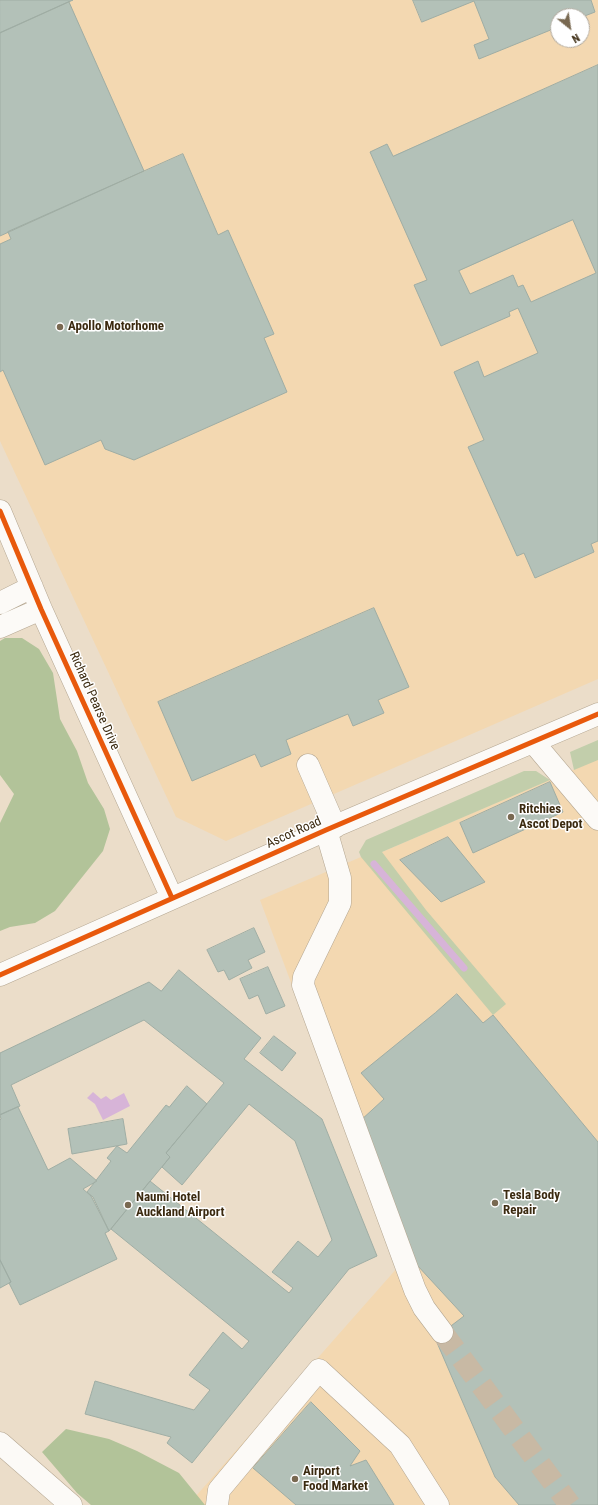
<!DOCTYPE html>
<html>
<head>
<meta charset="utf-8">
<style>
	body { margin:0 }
	#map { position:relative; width:598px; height:1505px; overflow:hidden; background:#ebddc9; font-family:"Roboto Condensed",sans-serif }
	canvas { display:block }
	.north { position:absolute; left:550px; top:8px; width:40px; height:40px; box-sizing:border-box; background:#fff; border:1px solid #b1aa9f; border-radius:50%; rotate:150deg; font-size:11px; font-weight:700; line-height:16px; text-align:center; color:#3b2a10 }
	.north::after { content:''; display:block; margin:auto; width:14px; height:18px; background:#796951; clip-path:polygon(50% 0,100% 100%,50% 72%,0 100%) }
</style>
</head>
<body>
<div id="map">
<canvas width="598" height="1505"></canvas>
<div class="north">N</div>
</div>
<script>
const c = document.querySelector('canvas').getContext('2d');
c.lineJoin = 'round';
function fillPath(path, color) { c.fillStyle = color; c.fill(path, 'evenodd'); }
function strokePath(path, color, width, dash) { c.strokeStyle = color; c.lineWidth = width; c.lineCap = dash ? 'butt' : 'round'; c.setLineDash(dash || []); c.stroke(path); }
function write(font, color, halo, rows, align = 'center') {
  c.font = font + ' "Roboto Condensed",sans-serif'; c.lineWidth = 3; c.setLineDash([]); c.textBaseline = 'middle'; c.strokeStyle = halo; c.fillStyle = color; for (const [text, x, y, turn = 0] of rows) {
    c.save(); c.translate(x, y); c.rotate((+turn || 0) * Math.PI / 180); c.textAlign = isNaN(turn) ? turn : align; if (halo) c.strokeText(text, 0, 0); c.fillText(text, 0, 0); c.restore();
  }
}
fillPath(new Path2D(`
	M0 0H598V679L226 841 176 817 0 441ZM558 16H582V40H558Z
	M598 759V1505H188L398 1267 260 900 361 857 382 852Z`), '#f3d8b1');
fillPath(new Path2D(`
	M598 740V760L574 770 570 752Z
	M524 771H536L550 780 382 852 426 910 506 1004 493 1015 361 857 359 852 366 840Z`), '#c2ceab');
fillPath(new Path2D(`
	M5 638H22L39 649 53 673 60 719 77 751 88 783 104 809 110 829 103 851 55 911 35 923 10 927 0 931V823L14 794 0 775V641Z
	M66 1429 109 1439 137 1451 179 1473 205 1505H91L77 1493 42 1452Z`), '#b2c399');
fillPath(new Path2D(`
	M93 1092 101 1099 106 1096 111 1100 124 1093 130 1106 103 1120 95 1104 87 1098Z`), '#d7b4d8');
strokePath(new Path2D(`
	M374 864 464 968`), '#d7b4d8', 7);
const building = new Path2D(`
	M0 0H73L0 33Z
	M413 0H591L595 12 582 17V16H558V27L479 59 474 45 489 39 474 1 422 22Z
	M69 2 144 171 0 236V33Z
	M598 65V541L591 544 594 552 535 578 524 553 517 556 468 447 484 440 454 372 478 361 484 377 538 353 518 308 509 312 510 316 441 346 414 285 427 280 370 152 387 144 393 156ZM573 220 596 273 531 302 523 285 518 287 513 275 470 294 459 271Z
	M183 154 218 235 228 230 274 334 264 338 287 392 134 460 105 449 101 440 45 465 3 370 0 372V244L11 239 8 232Z
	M374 608 409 687 378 700 384 713 353 726 348 714 286 740 291 754 261 767 255 754 192 781 158 702Z
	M550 782 563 812 473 853 460 823Z
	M448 837 485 882 441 902 400 860Z
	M254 928 265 952 248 960 252 968 229 980 224 970 218 972 207 950Z
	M268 967 285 1006 266 1014 258 995 249 999 240 979Z
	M179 970 261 1038 244 1059 322 1119 377 1256 349 1269 192 1463 167 1443 171 1437 85 1414 95 1381 194 1410 210 1390 189 1375 223 1332 242 1349 249 1341 111 1229 150 1181 289 1293 293 1288 272 1272 298 1241 318 1257 332 1240 295 1141 249 1104 182 1185 162 1167 170 1157 166 1153 224 1083 144 1020 11 1085 20 1106 0 1115V1053L149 982 161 991Z
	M457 994 483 1023 493 1015 598 1142V1505H519L495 1477 435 1338 464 1316 417 1265 360 1121 384 1099 361 1073 435 1013Z
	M274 1036 296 1053 282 1071 260 1053Z
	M187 1086 207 1104 166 1153 170 1157 109 1231 93 1197 87 1192 111 1161 107 1158 117 1146 127 1153 166 1105 169 1107Z
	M18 1107 48 1170 70 1158 97 1181 83 1189 91 1196 109 1231 105 1233 117 1259 20 1305 9 1283 11 1282 0 1260V1120L1 1119 0 1115Z
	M123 1119 127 1144 72 1154 68 1129Z
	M0 1260 11 1282 0 1288Z
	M311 1402 360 1451 350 1466 366 1460 394 1505H296L253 1468Z`);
fillPath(building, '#b3c1b8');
strokePath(building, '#9fada4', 1);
strokePath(new Path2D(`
	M442 1332 570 1505`), '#c8b9a4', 22, [22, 11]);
const minor = new Path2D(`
	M0 511 41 609 172 898
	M0 603 32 587
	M0 627 41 609
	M533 742 598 819
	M308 765 335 827
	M326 830 340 878V903L304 977 303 985 415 1290 424 1308 442 1332
	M0 975 326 830 598 714
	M217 1505 219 1490 319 1370 400 1445 438 1505`);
const major = new Path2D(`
	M0 1443 71 1505`);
strokePath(minor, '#b4a691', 23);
strokePath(major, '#b4a691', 23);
strokePath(minor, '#fcfaf7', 22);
strokePath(major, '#fcfaf7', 22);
strokePath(new Path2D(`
	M0 511 41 609 172 898
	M0 975 326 830 598 714`), '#e8590c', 5);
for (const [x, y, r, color] of [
	[60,327,4,"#796951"],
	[511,817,4,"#796951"],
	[495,1203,4,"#796951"],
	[128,1205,4,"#796951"],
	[295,1479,4,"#796951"]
]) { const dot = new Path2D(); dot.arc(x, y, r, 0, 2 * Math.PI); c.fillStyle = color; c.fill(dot); strokePath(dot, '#fff', 1.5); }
write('bold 13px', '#3b2a10', '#fff', [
	["Apollo Motorhome",68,327],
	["Ritchies",519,810],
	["Ascot Depot",519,825],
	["Tesla Body",503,1196],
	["Repair",503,1211],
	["Naumi Hotel",136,1198],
	["Auckland Airport",136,1213],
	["Airport",303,1472],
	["Food Market",303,1487]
], 'left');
write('13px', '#3b2a10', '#fff', [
	["Richard Pearse Drive",94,701,66],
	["Ascot Road",294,833,-24]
]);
</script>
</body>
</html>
